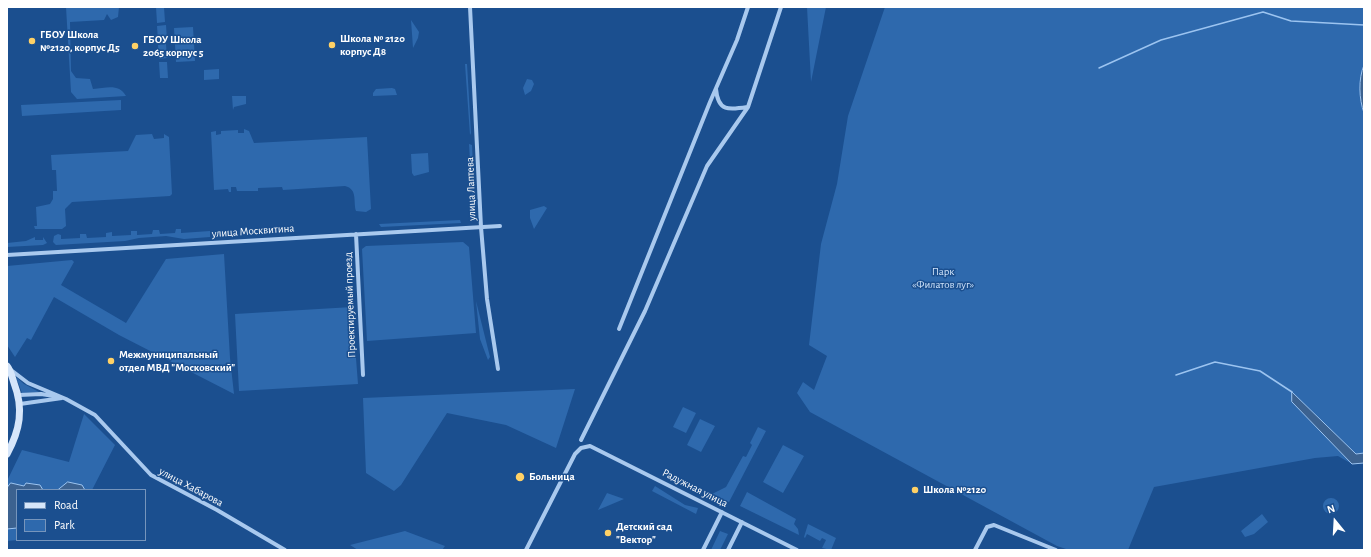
<!DOCTYPE html>
<html>
<head>
<meta charset="utf-8">
<style>
	body { margin:0 }
	#map { position:relative; width:1371px; height:557px; overflow:hidden; background:#1b4f8f; font-family:"Alegreya Sans",sans-serif }
	canvas { display:block }
	.frame { position:absolute; inset:0; border:8px solid #fff; pointer-events:none }
	.legend { position:absolute; left:16px; top:489px; width:130px; height:52px; box-sizing:border-box; background:#1b4f8f; border:1px solid #7695bc; margin:0; padding:5px 7px; list-style:none; font-size:12px; color:#fff }
	.legend li { display:flex; align-items:center; gap:8px; height:20px }
	.legend b { width:20px; border:1px solid #7695bc }
	.north { position:absolute; left:1315px; top:501px; width:40px; height:40px; -webkit-text-stroke:3px #1b4f8f; paint-order:stroke; rotate:342deg; font-size:11px; font-weight:700; line-height:16px; text-align:center; color:#fff }
	.north::after { content:''; display:block; margin:auto; width:14px; height:18px; background:#fff; clip-path:polygon(50% 0,100% 100%,50% 72%,0 100%) }
</style>
</head>
<body>
<div id="map">
<canvas width="1371" height="557"></canvas>
<div class="frame"></div>
<ul class="legend">
<li><b style="height:5px;background:#d6e6fa"></b>Road</li>
<li><b style="height:11px;background:#2e69ad"></b>Park</li>
</ul>
<div class="north">N</div>
</div>
<script>
const c = document.querySelector('canvas').getContext('2d');
c.lineJoin = 'round';
function fillPath(path, color) { c.fillStyle = color; c.fill(path, 'evenodd'); }
function strokePath(path, color, width, dash) { c.strokeStyle = color; c.lineWidth = width; c.lineCap = dash ? 'butt' : 'round'; c.setLineDash(dash || []); c.stroke(path); }
function write(font, color, halo, rows, align = 'center') {
  c.font = font + ' "Alegreya Sans",sans-serif'; c.lineWidth = 3; c.setLineDash([]); c.textBaseline = 'middle'; c.strokeStyle = halo; c.fillStyle = color; for (const [text, x, y, turn = 0] of rows) {
    c.save(); c.translate(x, y); c.rotate((+turn || 0) * Math.PI / 180); c.textAlign = isNaN(turn) ? turn : align; if (halo) c.strokeText(text, 0, 0); c.fillText(text, 0, 0); c.restore();
  }
}
fillPath(new Path2D(`
	M66 7H119L118 17 111 20 107 14 104 20 70 22 71 71 76 78 90 79 93 89C106 88 119 83 126 96L77 99 71 92Z
	M156 7H164L165 22 157 23Z
	M807 7H826L811 82Z
	M885 7H1364V65C1358 79 1359 99 1364 113V453L1356 454 1292 392V402L1352 464 1338 456 1315 458 1154 487 1128 550H1069L1057 546 810 412 797 393 803 382 814 390 827 356 809 345 821 244 837 184 848 116Z
	M411 20 419 32 418 38 413 48Z
	M166 25 167 40 158 41 157 26Z
	M193 27 195 61 176 62 174 28Z
	M166 44 167 58 159 59 158 45Z
	M159 62H167L168 78H160Z
	M465 64H467L471 133 470 135Z
	M219 69V79L204 80V70Z
	M527 79 532 80 534 84 531 91 525 95 523 88Z
	M392 88 395 89 397 95 373 96V93L376 89Z
	M232 96H246V104L234 107 233 110Z
	M121 100V110L22 116 21 105Z
	M244 129 249 131 254 143 367 137 371 209 366 212 356 211C353 202 358 189 345 186L283 190 282 187 258 188V191H237L236 187H231V192H229L228 189 214 190 211 132 216 131V135L221 134V131L238 130V133H244Z
	M152 134 154 139 164 138V134L169 137 172 194 170 196 72 202 65 209 66 226 62 229H35L34 226H37L36 207 50 204 53 199V191H57L56 170H52L51 155 128 151 136 135Z
	M469 144 472 145 475 206V210H473Z
	M428 153 429 172 414 176 412 173 411 154Z
	M544 206 547 208 534 229 530 218V210Z
	M460 220 461 223 381 227 379 224Z
	M176 229H181V233L210 231V237L184 239 166 236 139 238 125 241 56 245 53 242 54 236 58 234 61 235V239L80 238V234H86L87 238 106 237V233L112 232V236L131 235V231H137V235L152 234 153 230H159L160 234 175 233Z
	M35 237V240H43V237L47 243 43 245 7 247V243L26 241Z
	M463 242 469 247 476 333 367 341 362 249 366 246Z
	M224 254 230 358 234 394 119 335 54 297 31 340 27 338 15 357 7 345V266L72 260 74 262 61 285 126 323 166 259Z
	M476 301 490 357 488 360 480 339Z
	M352 307 358 384 239 391 235 314Z
	M16 377 24 384 39 392 22 393Z
	M575 389 556 448 506 425 447 413 401 485 394 491 366 473 363 398Z
	M683 407 696 413 686 433 673 427Z
	M84 414 115 445 92 490H17V540H19L7 541V481L22 450 69 462Z
	M700 419 715 426 701 452 687 445Z
	M758 427 766 431 729 502 712 494 726 487 743 456 746 457 752 445 750 443Z
	M783 445 804 456 783 493 763 482Z
	M655 486 685 505 698 508 696 514 652 491Z
	M747 492 796 519 794 524 798 529 799 535 740 506Z
	M607 493 624 499 598 510Z
	M1323 506a8 8 0 1 1 16 0a8 8 0 1 1-16 0Z
	M1262 514 1268 522 1254 534 1245 537 1241 531Z
	M808 524 836 538 831 550 822 548 826 540 822 538 820 541 807 534 805 538 804 537Z
	M405 531 445 546 442 550H358L350 545Z
	M720 531 728 534 720 550H711Z`), '#2e69ad');
const water = new Path2D(`
	M1364 65V113C1359 99 1358 79 1364 65Z
	M1292 392 1356 454 1364 453V463L1352 464 1292 402Z
	M68 482 82 485 85 490H58Z
	M11 483 24 486 26 483 40 485 43 490H17V528L7 529V488Z`);
fillPath(water, '#3c6290');
strokePath(water, '#9cc4f0', 1);
strokePath(new Path2D(`
	M1099 68 1161 40 1263 12 1291 21 1364 25
	M1176 375 1215 362 1260 371 1292 392`), '#9cc4f0', 1.5);
strokePath(new Path2D(`
	M470 7 481 227 487 299 498 369
	M716 89C718 112 729 110 748 107
	M356 234 363 375
	M7 255 500 226
	M619 329 710 102 737 40 748 7
	M11 370 28 383 66 399 95 415 151 475 217 510 285 550
	M19 395 41 394 54 396
	M20 404 62 398
	M581 440 645 311 707 166 748 107 781 7
	M526 550 575 454 581 448 590 446 797 550
	M703 550 722 512
	M728 550 742 522
	M975 550 987 527 994 525 1056 550`), '#a9c9ee', 4);
strokePath(new Path2D(`
	M7 366C11 371 12 377 14 383 24 409 20 430 7 454`), '#d6e6fa', 7);
for (const [x, y, r, color] of [
	[32,41,4,"#ffd166"],
	[332,45,4,"#ffd166"],
	[135,46,4,"#ffd166"],
	[111,361,4,"#ffd166"],
	[520,477,5,"#ffd166"],
	[915,490,4,"#ffd166"],
	[608,533,4,"#ffd166"]
]) { const dot = new Path2D(); dot.arc(x, y, r, 0, 2 * Math.PI); c.fillStyle = color; c.fill(dot); strokePath(dot, '#1b4f8f', 1.5); }
write('bold 11px', '#fff', '#1b4f8f', [
	["ГБОУ Школа",40,35],
	["№2120, корпус Д5",40,48],
	["Школа № 2120",340,39],
	["корпус Д8",340,52],
	["ГБОУ Школа",143,40],
	["2065 корпус 5",143,53],
	["Межмуниципальный",119,355],
	["отдел МВД \"Московский\"",119,368],
	["Больница",529,477],
	["Школа №2120",923,490],
	["Детский сад",616,527],
	["\"Вектор\"",616,540]
], 'left');
write('11px', '#fff', '#1b4f8f', [
	["улица Лаптева",471,189,-92],
	["улица Москвитина",253,231,-4],
	["Проектируемый проезд",350,305,-92],
	["улица Хабарова",191,487,28],
	["Радужная улица",695,488,27]
]);
write('11px', '#cfe3fa', '#1b4f8f', [
	["Парк",943,272],
	["«Филатов луг»",943,285]
]);
</script>
</body>
</html>
